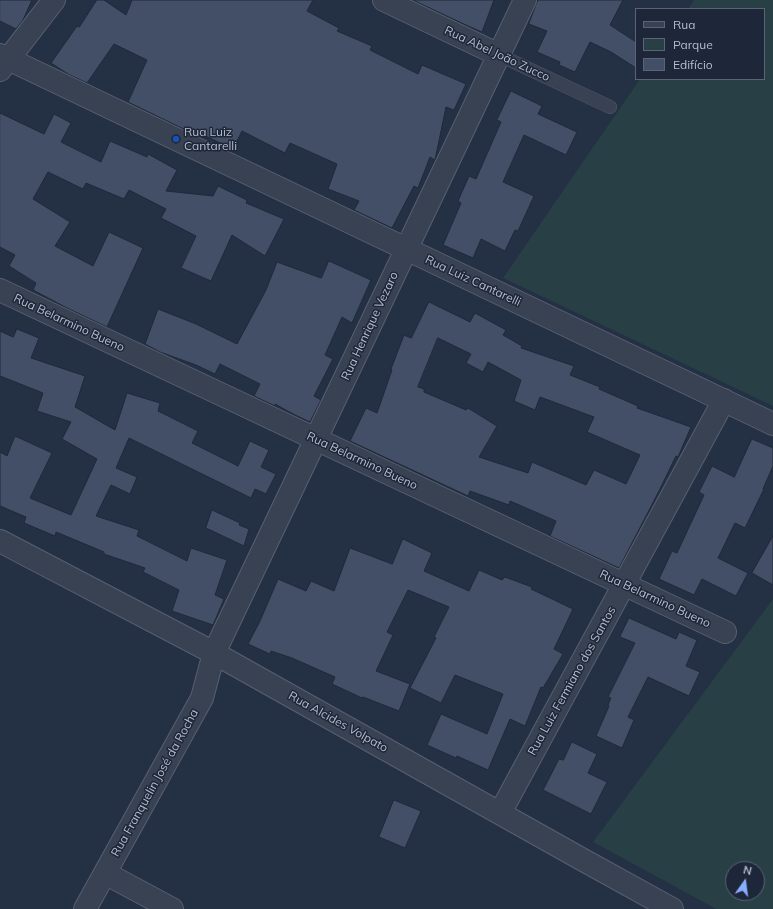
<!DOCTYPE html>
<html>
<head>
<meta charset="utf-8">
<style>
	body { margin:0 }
	#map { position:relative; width:773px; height:909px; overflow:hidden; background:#243044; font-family:Mulish,sans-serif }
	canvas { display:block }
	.legend { position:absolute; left:635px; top:8px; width:130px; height:72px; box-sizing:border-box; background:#1e2739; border:1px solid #5b6374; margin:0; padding:5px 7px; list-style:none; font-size:12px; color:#b6bdcd }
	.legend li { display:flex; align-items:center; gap:8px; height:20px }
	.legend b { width:20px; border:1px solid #5b6374 }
	.north { position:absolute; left:725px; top:861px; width:40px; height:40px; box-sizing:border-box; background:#1e2739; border:1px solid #5b6374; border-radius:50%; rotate:14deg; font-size:11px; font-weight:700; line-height:16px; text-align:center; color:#b6bdcd }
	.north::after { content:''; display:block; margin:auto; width:14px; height:18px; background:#89aeff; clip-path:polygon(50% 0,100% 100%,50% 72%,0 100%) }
</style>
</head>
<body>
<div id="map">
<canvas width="773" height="909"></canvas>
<ul class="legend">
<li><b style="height:5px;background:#394253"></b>Rua</li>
<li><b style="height:11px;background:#273f45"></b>Parque</li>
<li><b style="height:11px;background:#434f66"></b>Edifício</li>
</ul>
<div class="north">N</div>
</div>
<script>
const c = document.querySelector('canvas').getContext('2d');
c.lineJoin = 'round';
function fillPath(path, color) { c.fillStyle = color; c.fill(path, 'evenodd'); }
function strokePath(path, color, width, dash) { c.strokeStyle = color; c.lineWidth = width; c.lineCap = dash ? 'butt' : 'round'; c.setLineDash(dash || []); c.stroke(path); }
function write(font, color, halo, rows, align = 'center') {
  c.font = font + ' Mulish,sans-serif'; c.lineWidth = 3; c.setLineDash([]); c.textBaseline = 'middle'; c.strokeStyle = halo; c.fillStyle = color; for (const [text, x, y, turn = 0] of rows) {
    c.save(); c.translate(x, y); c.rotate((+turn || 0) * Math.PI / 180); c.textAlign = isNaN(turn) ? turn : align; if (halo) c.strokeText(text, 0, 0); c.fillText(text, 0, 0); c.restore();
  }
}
fillPath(new Path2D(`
	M694 0H773V406L503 278 640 79H764V9H688Z
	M773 599V909H716L593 842ZM733 869H757V893H733Z`), '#273f45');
const building = new Path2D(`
	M0 0H32L23 20 16 29 0 21Z
	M97 0H104L126 15 132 0H313L307 11 339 28 337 31 372 46 370 50 418 74 422 65 466 84 454 110 446 107 435 160 430 157 418 188 414 186 392 228 354 210 359 201 328 189 337 164 290 143 285 153 242 131 233 149 199 133 198 136 128 102 147 60 114 44 87 83 68 74 51 63 77 26 79 27Z
	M413 0H494L482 32 468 26Z
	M538 0H623L610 25 636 42V68L611 52 590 42 575 72 559 65 560 62 537 52 547 31 529 24Z
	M511 91 542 106 538 114 577 132 566 155 524 135 503 182 534 196 518 231 515 230 505 251 481 239 473 258 443 245 461 203 458 201 469 176 476 179 501 122 497 120Z
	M0 113 44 134 54 114 71 123 61 142 101 162 110 141 147 157 148 154 177 170 166 191 213 196 218 186 247 200 246 203 284 219 265 256 232 235 211 281 181 268 196 236 161 218 166 209 129 190 124 199 86 183 83 189 48 172 33 199 70 222 55 246 93 266 109 232 143 248 107 327 67 308 33 290 36 283 9 266 15 255 0 247Z
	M329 261 371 280 352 323 342 317 325 355 333 359 314 396 321 400 310 422 295 415 275 404V406L254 396 260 384 220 364 215 374 196 365 160 352 145 344 158 309 196 324 237 344 266 290 277 262 321 278Z
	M429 302 470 322 475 313 506 330 503 335 522 346 521 348 574 366 570 375 600 387 599 389 638 406 637 408 691 427 678 457 676 456 658 493 619 568 550 536 556 521 510 501 509 505 470 491 468 496 350 441 366 408 377 413 392 370 391 369 404 335 411 338ZM438 338 471 354 466 363 483 372 488 362 521 380 514 401 535 410 540 397 594 417 587 432 640 455 626 484 594 470 586 485 532 462 528 473 479 457 497 426 468 408 466 410 424 392V389L418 387Z
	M17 329 39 338 31 358 85 376 75 407 115 430 127 393 160 403 158 411 198 431 192 443 238 466 250 441 269 450 261 467 276 474 266 494 255 489 251 498 129 438 116 468 137 477 130 494 111 485 96 516 139 530 137 536 187 561 191 548 227 560 215 595 224 599 213 625 172 611 179 590 143 572 145 568 104 554V552L56 532 55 536 24 523 26 517 0 506V452L7 456 15 436 52 453 30 498 71 515 97 459 62 439 71 422 37 411 43 393 0 376V331L13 337Z
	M752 439 773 448V466L763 489H764L745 528 735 523 718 558 748 573 736 596 702 579 694 595 659 579 672 551 677 553 704 495 699 492 712 466 734 477Z
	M212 510 240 523 239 525 249 529 244 546 206 528Z
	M773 536V585L752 573Z
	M403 539 432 553 424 571 469 591 479 570 502 580 505 577 532 587 531 589 573 609 554 649 563 654 543 688 541 687 525 726 510 719 488 770 457 756 456 758 427 745 441 714 487 734 503 694 455 675 441 703 410 688 436 638 434 637 449 607 408 590 387 632 393 635 376 671 410 684 399 711 363 697 362 698 332 684 335 677 292 658 271 651 270 654 248 644 260 621 278 579 306 591 311 581 334 591 350 548 392 564Z
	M629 618 676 639 679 632 697 640 686 666 700 672 689 696 648 677 628 717 634 720 622 748 596 736 609 706 608 705 611 698 608 697 635 643 620 637Z
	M572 742 597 754 588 773 607 782 591 814 543 790 559 759 563 760Z
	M394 800 421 811 405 848 379 837Z`);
fillPath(building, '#434f66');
strokePath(building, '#20293b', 1);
const service = new Path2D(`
	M499 55 610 107`);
const minor = new Path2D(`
	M384 0 499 55
	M0 55 773 424
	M0 70 54 0
	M0 290 725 632
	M0 541 214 653 585 861 672 909
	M500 813 724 400
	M105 873 172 909
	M85 909 202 698 214 653 525 0`);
strokePath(service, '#576071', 14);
strokePath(minor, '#576071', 24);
strokePath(service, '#394253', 13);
strokePath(minor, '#394253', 22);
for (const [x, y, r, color] of [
	[176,139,4,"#1a4fb4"]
]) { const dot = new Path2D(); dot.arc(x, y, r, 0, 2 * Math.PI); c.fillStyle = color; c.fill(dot); strokePath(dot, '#1e2739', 1.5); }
write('12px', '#b6bdcd', '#1e2739', [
	["Rua Abel João Zucco",497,54,25],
	["Rua Luiz Cantarelli",473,281,25],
	["Rua Belarmino Bueno",69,323,25],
	["Rua Henrique Vezaro",370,326,-65],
	["Rua Belarmino Bueno",362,461,25],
	["Rua Belarmino Bueno",655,599,25],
	["Rua Luiz Fermiano dos Santos",572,681,-61],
	["Rua Alcides Volpato",338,722,29],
	["Rua Franquelin José da Rocha",155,783,-61]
]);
write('12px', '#b6bdcd', '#1e2739', [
	["Rua Luiz",184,132],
	["Cantarelli",184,146]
], 'left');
</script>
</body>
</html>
